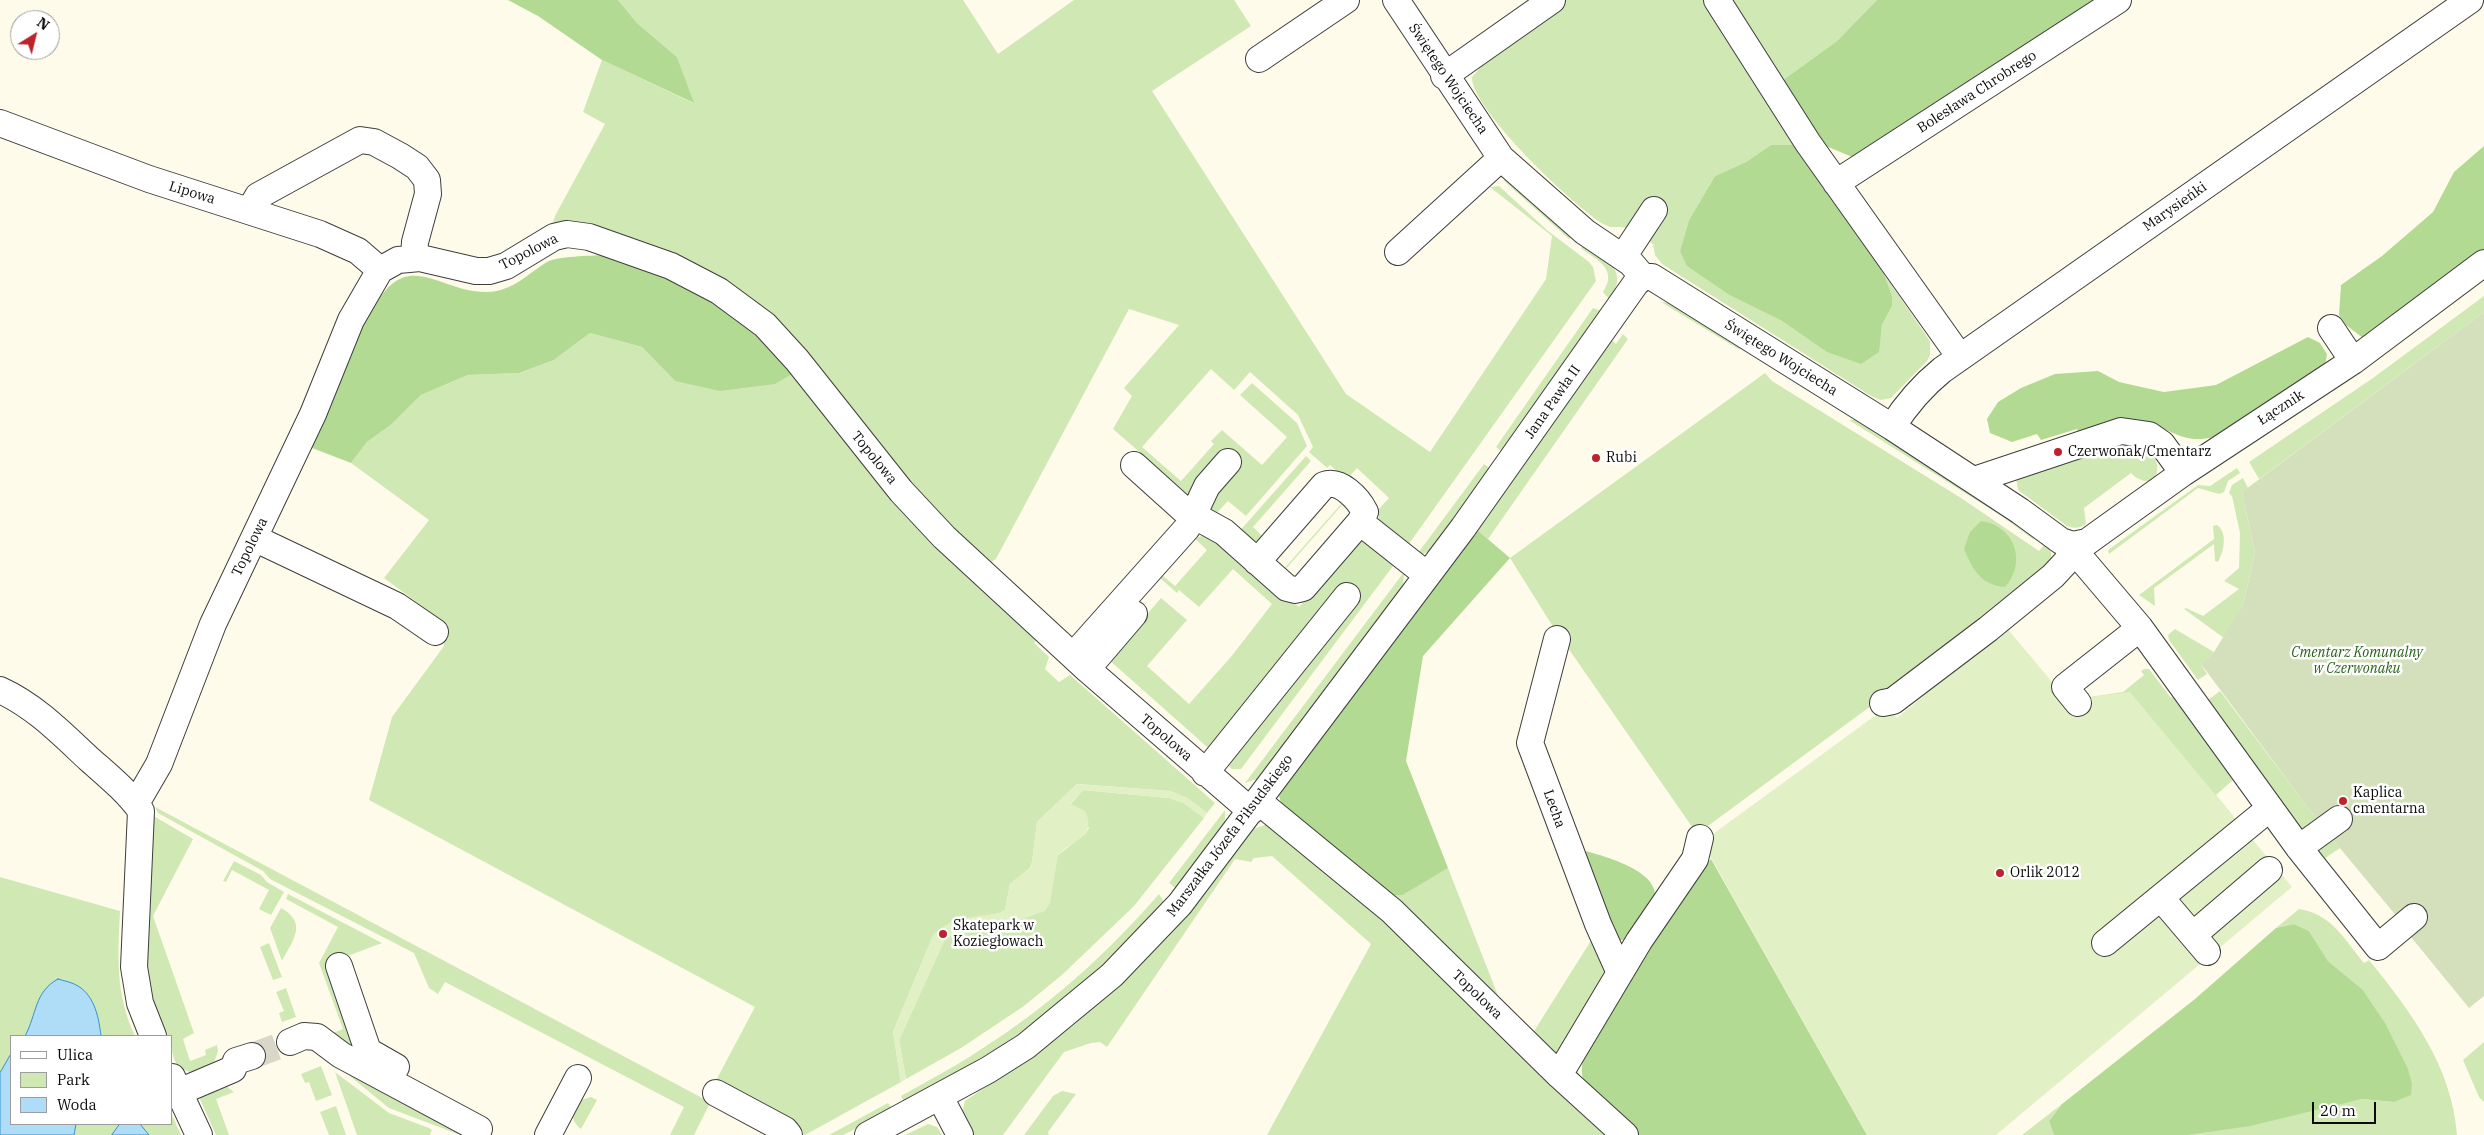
<!DOCTYPE html>
<html>
<head>
<meta charset="utf-8">
<style>
	body { margin:0 }
	#map { position:relative; width:2484px; height:1135px; overflow:hidden; background:#fffbea; font-family:"IBM Plex Serif",serif }
	canvas { display:block }
	.legend { position:absolute; left:10px; top:1035px; width:162px; height:90px; box-sizing:border-box; background:#fff; border:1px solid #9d9d9d; margin:0; padding:6px 9px; list-style:none; font-size:15px; color:#0b0b0b }
	.legend li { display:flex; align-items:center; gap:10px; height:25px }
	.legend b { width:25px; border:1px solid #9d9d9d }
	.north { position:absolute; left:10px; top:10px; width:50px; height:50px; box-sizing:border-box; background:#fff; border:1px solid #9d9d9d; border-radius:50%; rotate:36deg; font-size:14px; font-weight:700; line-height:20px; text-align:center; color:#0b0b0b }
	.north::after { content:''; display:block; margin:auto; width:18px; height:22px; background:#bc232b; clip-path:polygon(50% 0,100% 100%,50% 72%,0 100%) }
	.scale { position:absolute; left:2312px; top:1102px; width:64px; height:22px; box-sizing:border-box; border:2px solid #0b0b0b; border-top:0; padding-left:6px; font-size:15px; line-height:18px; white-space:nowrap; color:#0b0b0b; -webkit-text-stroke:4px #fff; paint-order:stroke }
</style>
</head>
<body>
<div id="map">
<canvas width="2484" height="1135"></canvas>
<ul class="legend">
<li><b style="height:6px;background:#fff"></b>Ulica</li>
<li><b style="height:14px;background:#d0e9b4"></b>Park</li>
<li><b style="height:14px;background:#afdcf6"></b>Woda</li>
</ul>
<div class="north">N</div>
<div class="scale">20 m</div>
</div>
<script>
const c = document.querySelector('canvas').getContext('2d');
c.lineJoin = 'round';
function fillPath(path, color) { c.fillStyle = color; c.fill(path, 'evenodd'); }
function strokePath(path, color, width, dash) { c.strokeStyle = color; c.lineWidth = width; c.lineCap = dash ? 'butt' : 'round'; c.setLineDash(dash || []); c.stroke(path); }
function write(font, color, halo, rows, align = 'center') {
  c.font = font + ' "IBM Plex Serif",serif'; c.lineWidth = 5; c.setLineDash([]); c.textBaseline = 'middle'; c.strokeStyle = halo; c.fillStyle = color; for (const [text, x, y, turn = 0] of rows) {
    c.save(); c.translate(x, y); c.rotate((+turn || 0) * Math.PI / 180); c.textAlign = isNaN(turn) ? turn : align; if (halo) c.strokeText(text, 0, 0); c.fillText(text, 0, 0); c.restore();
  }
}
fillPath(new Path2D(`
	M618 0H963L998 54 1074 0H1234L1251 26 1152 91 1346 394 1430 452 1546 279 1552 236 1490 187 1499 186 1548 231 1589 262 1593 267 1596 281 1406 548 1379 521 1378 510 1389 498 1357 468 1346 480 1330 465 1327 468 1309 452 1313 447 1298 415 1250 372 1234 390 1211 369 1142 447 1181 481 1214 444 1211 441 1222 430 1262 465 1287 437 1240 395 1252 383 1297 423 1307 446 1246 516 1228 501 1215 515 1209 505 1189 495 1113 429 1132 396 1124 388 1179 325 1129 309 996 559 991 562 928 511 770 319 549 232 556 214 605 124 583 112 602 60 693 103 677 57 637 23Z
	M1559 0H1709L1809 158 1771 145 1746 162 1715 176 1689 220 1680 251 1731 296 1782 321 1827 351 1878 352 1882 325 1892 306V296L1884 274 1930 341V355L1927 361 1891 398 1881 400 1871 396 1662 264 1655 255 1653 244C1645 239 1630 227 1620 227 1614 227 1611 228 1605 225 1576 209 1470 108 1472 77L1479 69 1477 64Z
	M1728 0H1877L1837 41 1779 83Z
	M1503 180 1512 182 1573 234 1569 239Z
	M1584 244C1607 260 1629 269 1610 300L1603 292C1618 269 1598 261 1581 248Z
	M2484 296V312L2259 479 2249 462 2373 378Z
	M1661 302 1670 303 1739 346 1740 350Z
	M1593 308 1602 311 1503 452 1496 447Z
	M590 333 642 347 675 381 797 371 1038 637 1034 643 1049 657 1045 669 1059 682 1070 675 1215 803 1207 813 1187 798 1170 791 1077 784 1037 822 1032 862 1030 868 1010 884 1005 910 1000 913 952 922 933 936 893 1032 901 1082 805 1135 712 1088 755 1007 369 800 392 717 444 646 442 621 384 578 429 520 351 463 367 442 392 424 421 395 468 375 519 373 554 360Z
	M1623 334 1628 339 1488 539 1476 529 1610 339 1616 344Z
	M1765 373 1772 381 1961 498 2039 551 2046 543 2051 552V564L1981 625 1697 834 1550 622 1510 558Z
	M1860 419 2036 535 2033 539 2000 515 1849 420Z
	M2130 443C2148 445 2166 463 2153 481 2144 482 2136 479 2131 473L2084 508 2086 524C2080 528 2075 529 2067 526L2018 490 2016 478Z
	M1306 456 1311 461 1253 527 1265 539 1251 542 1237 534Z
	M1484 464 1491 469 1433 549 1423 554 1418 553Z
	M2237 468 2240 473 2228 481 2224 492 2219 494 2198 488 2109 554 2108 550 2198 485 2210 486Z
	M2243 478 2248 488 2242 492 2255 553 2243 605 2224 638 2184 609 2186 608 2203 616 2239 589 2224 581 2239 568 2240 533 2232 496 2229 493 2232 485Z
	M1332 492 1355 516 1342 505 1284 571 1283 570 1341 504 1330 493Z
	M2217 525C2228 533 2224 551 2218 562L2215 561 2214 544 2154 588 2155 606 2139 595 2214 539 2213 526Z
	M1203 535 1223 540 1299 607 1352 546 1363 541 1396 562 1241 769H1232L1108 659 1161 598 1187 620 1147 666 1189 704 1230 658 1272 604 1233 569 1199 607 1179 590 1177 593 1160 578 1163 576 1175 586 1207 550 1195 539Z
	M1404 572 1403 588 1267 770 1257 779 1245 783Z
	M2175 629 2214 652 2201 664 2207 674 2198 680 2169 640 2168 635Z
	M2144 669H2149L2171 698 2176 694 2234 779 2216 795 2234 817 2083 698 2123 692 2144 675 2141 671Z
	M2220 691 2322 826 2300 842 2204 703Z
	M1083 790 1169 798 1184 803 1204 818 1134 906 1063 974 1024 1006 961 1048 906 1079 899 1040 944 941 955 932 1026 918 1058 855 1085 834 1089 828 1070 805Z
	M155 807 706 1100 710 1103 694 1135H670L684 1107 445 982 438 994 429 988 414 953 270 879 263 871 158 813Z
	M1225 810V822L1177 887H1174L1169 883Z
	M150 814 193 839 153 916 194 1033 183 1039 190 1061 206 1055 205 1050 217 1045 218 1051 214 1063 193 1073 179 1068C172 1057 171 1049 171 1036H163L144 983Z
	M1265 825H1271L1389 895H1403L1448 868 1506 1016 1531 1036 1592 939 1608 969 1561 1047 1580 1075 1587 1095 1632 1135H1267L1371 944 1272 856 1254 858 1251 862 1235 859 1107 1047 1100 1042 1091 1043 1064 1052 1003 1135H971L962 1113 965 1101 1046 1046 1075 1024 1126 978 1173 929 1253 829Z
	M2327 833 2340 848 2318 863 2306 849Z
	M234 861 261 875 267 882 284 892 271 915 259 909 269 890 232 870 226 882 223 881Z
	M0 877 120 911C118 957 115 993 135 1036H11V1124H171V1113L181 1135H0Z
	M288 894 382 943 326 964 360 1054 330 1034 343 1029 319 963 338 927 286 899Z
	M1159 894 1164 902C1137 931 1109 961 1079 988 1026 1034 965 1068 904 1102L901 1096C927 1081 955 1067 980 1050 1048 1007 1106 955 1159 894Z
	M281 908C308 923 293 940 282 961L270 928Z
	M2299 909C2332 914 2344 939 2364 963L2369 960C2411 1012 2452 1066 2457 1135H2188L2362 1099 2394 1102 2362 989 2328 961 2309 931 2294 924 2276 928Z
	M269 943 282 977 273 980 260 947Z
	M286 988 296 1017 282 1022 279 1013 284 1011 276 992Z
	M2484 1042V1102L2479 1097 2463 1060Z
	M330 1060 462 1132 460 1135 389 1108Z
	M321 1066 332 1095 316 1101 309 1082 305 1083 301 1074Z
	M335 1072 389 1113 429 1128 432 1130 430 1135H357Z
	M219 1085 226 1086 234 1092 216 1099 229 1135H216L199 1097Z
	M1062 1091 1076 1094 1048 1132 1049 1135H1024L1053 1096Z
	M591 1097 597 1100 581 1129C570 1120 571 1112 578 1101Z
	M888 1103 893 1110 843 1135H829Z
	M2062 1104 2049 1121 2054 1135H2022Z
	M336 1106 346 1135H329L320 1112Z
	M928 1124 937 1127 942 1135H905Z`), '#d0e9b4');
fillPath(new Path2D(`
	M508 0H618L637 23 677 57 694 103 602 60 538 16Z
	M1877 0H2096L1857 159 1826 146 1809 129 1779 83 1837 41Z
	M1771 145H1795L1838 202 1884 274 1892 296V306L1882 325 1879 352 1861 364 1827 352 1782 321 1731 296 1687 266 1680 251 1689 220 1715 176 1746 162Z
	M2484 146V249L2363 338 2346 325 2339 315 2341 285 2382 256 2433 212 2454 172Z
	M604 255 664 271 727 306 797 371 775 384 720 391 675 381 642 347 590 333 554 360 519 373 468 375 421 395 392 424 367 442 351 463 307 446 369 304H376C409 248 440 293 487 292 514 291 527 274 547 262 557 256 591 256 604 255Z
	M2308 337 2320 343 2327 354 2325 366 2218 436C2182 446 2174 429 2143 421 2122 415 2098 427 2078 433L2077 429 2041 440 2037 434 2012 442 1990 433 1987 419 1998 402 2021 388 2055 374 2098 371 2119 382 2164 392 2216 385Z
	M1981 521C2014 525 2028 562 2005 587 1981 585 1973 570 1964 549L1970 532Z
	M1476 529 1510 558 1423 656 1406 761 1448 868 1403 895H1389L1283 810 1279 796 1285 783Z
	M1586 851C1606 857 1664 872 1654 902 1651 913 1634 930 1627 940H1617L1585 860Z
	M1711 859 1867 1135H1632C1604 1110 1576 1099 1583 1057L1689 882Z
	M2294 924 2309 931 2328 961 2362 989 2385 1023 2408 1069 2412 1084 2411 1095 2394 1102 2362 1099 2250 1126 2188 1135H2054L2049 1121 2062 1104 2195 999 2276 928Z`), '#b3da93');
fillPath(new Path2D(`
	M2484 312V996L2469 1008 2411 937 2408 930 2324 829 2201 664 2214 652 2243 605 2255 553 2242 492Z`), '#d4e0bc');
fillPath(new Path2D(`
	M2006 627 2073 707 2083 698 2130 692 2292 887 1996 1135H1867L1702 842 1887 707 1897 718Z
	M1077 784 1170 791 1187 798 1207 813 1204 818 1184 803 1169 798 1083 790 1070 804 1085 811C1098 837 1072 840 1058 855L1050 903 1045 911 1026 918 955 932 944 941 899 1040 906 1079 901 1082 893 1032 933 936C946 917 978 917 1000 913L1005 910 1010 884 1030 868 1032 862 1037 822Z`), '#e2f0c6');
const water = new Path2D(`
	M58 979C64 981 72 982 78 986 95 996 99 1019 101 1036H25C37 1014 34 992 58 979Z
	M11 1054V1124H76L74 1135H0V1073Z
	M120 1124H140L149 1135H112Z`);
fillPath(water, '#afdcf6');
strokePath(water, '#3591ce', 1);
strokePath(new Path2D(`
	M252 1056 290 1042`), '#dad7c9', 26, [26, 13]);
const minor = new Path2D(`
	M1396 0 1501 158 1585 232 1631 263 1643 277H1652L1892 427 2020 511 2061 541 2073 545
	M1717 0 1808 143 1960 357
	M1259 59 1346 0
	M1444 76 1552 0
	M0 123 149 179 320 234 358 251 380 270
	M1836 183 2118 0
	M250 210 258 196 360 140 374 142 400 156 417 167 427 180 428 194 415 242 414 258
	M1398 252 1501 158
	M1623 257 1654 210
	M2331 328 2353 361
	M1892 427C1906 405 1921 387 1942 370L2470 0
	M1134 465 1184 510 1224 532 1287 588 1295 590 1303 588 1360 522 1365 512C1358 498 1340 479 1324 485L1257 562
	M1974 480 2121 431 2149 435 2162 444 2183 473
	M1360 522 1427 575
	M254 538 397 606 435 632
	M2073 545 2084 562 2140 628 2299 848 2378 947 2414 917
	M2073 545 2087 542 2098 534 2183 473 2353 361 2484 263
	M1557 639 1530 743 1598 924 1620 973
	M1073 656 1187 528 1207 486 1228 462
	M1087 669 1134 614
	M0 690C35 706 61 733 89 759 107 775 127 791 141 811L134 967 140 1003 153 1036
	M1883 703 1893 701 1988 629 2053 576 2067 561 2073 545
	M2078 703 2065 687 2140 628
	M1205 773 1347 596
	M134 801 141 795 159 764 213 624 313 414 351 320 380 270 398 260 420 258 476 271H489L506 266 554 237 567 234 589 237 671 266 719 291 765 325 797 360 901 491 944 537 1087 669 1251 811
	M1258 801 1392 911 1559 1075 1625 1135
	M2299 848 2339 819
	M2161 898 2207 952
	M2193 935 2269 870
	M2105 943 2270 808
	M339 966 368 1051 396 1067
	M290 1042 304 1036 317 1037 341 1055 479 1129
	M1559 1075 1639 941 1695 859 1700 838
	M172 1077 199 1135
	M179 1092 233 1069 236 1061 252 1056
	M716 1093 785 1130 789 1135
	M940 1097 960 1135
	M548 1135 578 1078
	M868 1135 988 1070 1026 1046 1112 975 1180 904 1463 528 1636 283 1643 277`);
strokePath(minor, '#3e3e3e', 28);
strokePath(minor, '#fff', 26);
for (const [x, y, r, color] of [
	[2058,452,5,"#bc232b"],
	[1596,458,5,"#bc232b"],
	[2343,801,5,"#bc232b"],
	[2000,873,5,"#bc232b"],
	[943,934,5,"#bc232b"]
]) { const dot = new Path2D(); dot.arc(x, y, r, 0, 2 * Math.PI); c.fillStyle = color; c.fill(dot); strokePath(dot, '#fff', 2); }
write('14px', '#0b0b0b', '#fff', [
	["Świętego Wojciecha",1448,79,56],
	["Bolesława Chrobrego",1977,92,-33],
	["Lipowa",192,193,17],
	["Marysieńki",2175,207,-35],
	["Topolowa",529,252,-27],
	["Świętego Wojciecha",1781,358,32],
	["Jana Pawła II",1553,402,-55],
	["Łącznik",2281,408,-33],
	["Topolowa",874,458,51],
	["Topolowa",250,547,-64],
	["Topolowa",1166,738,41],
	["Lecha",1554,809,70],
	["Marszałka Józefa Piłsudskiego",1230,836,-53],
	["Topolowa",1477,995,44]
]);
write('14px', '#0b0b0b', '#fff', [
	["Czerwonak/Cmentarz",2068,452],
	["Rubi",1606,458],
	["Kaplica",2353,793],
	["cmentarna",2353,809],
	["Orlik 2012",2010,873],
	["Skatepark w",953,926],
	["Koziegłowach",953,942]
], 'left');
write('italic 14px', '#2b631c', '#fff', [
	["Cmentarz Komunalny",2357,653],
	["w Czerwonaku",2357,669]
]);
</script>
</body>
</html>
